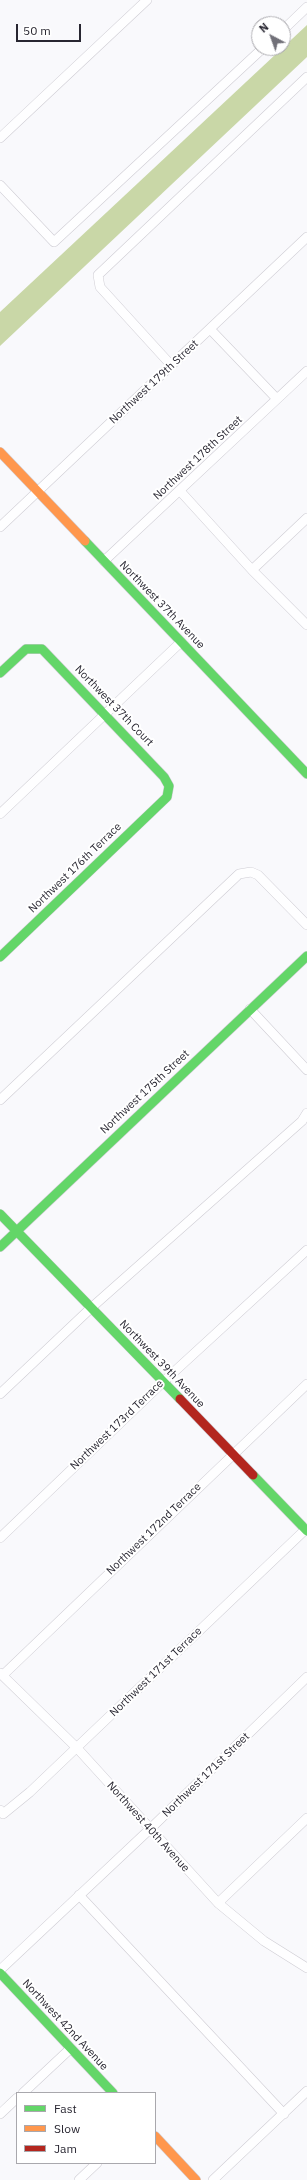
<!DOCTYPE html>
<html>
<head>
<meta charset="utf-8">
<style>
	body { margin:0 }
	#map { position:relative; width:307px; height:2180px; overflow:hidden; background:#f9f9fc; font-family:"IBM Plex Sans",sans-serif }
	canvas { display:block }
	.legend { position:absolute; left:16px; top:2092px; width:140px; height:72px; box-sizing:border-box; background:#fff; border:1px solid #a9a8ad; margin:0; padding:5px 7px; list-style:none; font-size:12px; color:#282631 }
	.legend li { display:flex; align-items:center; gap:8px; height:20px }
	.legend b { width:20px; border:1px solid #a9a8ad }
	.north { position:absolute; left:251px; top:16px; width:40px; height:40px; box-sizing:border-box; background:#fff; border:1px solid #a9a8ad; border-radius:50%; rotate:319deg; font-size:11px; font-weight:700; line-height:16px; text-align:center; color:#282631 }
	.north::after { content:''; display:block; margin:auto; width:14px; height:18px; background:#717078; clip-path:polygon(50% 0,100% 100%,50% 72%,0 100%) }
	.scale { position:absolute; left:16px; top:24px; width:65px; height:18px; box-sizing:border-box; border:2px solid #282631; border-top:0; padding-left:5px; font-size:12px; line-height:14px; white-space:nowrap; color:#282631; -webkit-text-stroke:3px #fff; paint-order:stroke }
</style>
</head>
<body>
<div id="map">
<canvas width="307" height="2180"></canvas>
<ul class="legend">
<li><b style="height:5px;background:#63d668"></b>Fast</li>
<li><b style="height:5px;background:#ff974d"></b>Slow</li>
<li><b style="height:5px;background:#b3261e"></b>Jam</li>
</ul>
<div class="north">N</div>
<div class="scale">50 m</div>
</div>
<script>
const c = document.querySelector('canvas').getContext('2d');
c.lineJoin = 'round';
function fillPath(path, color) { c.fillStyle = color; c.fill(path, 'evenodd'); }
function strokePath(path, color, width, dash) { c.strokeStyle = color; c.lineWidth = width; c.lineCap = dash ? 'butt' : 'round'; c.setLineDash(dash || []); c.stroke(path); }
function write(font, color, halo, rows, align = 'center') {
  c.font = font + ' "IBM Plex Sans",sans-serif'; c.lineWidth = 4; c.setLineDash([]); c.textBaseline = 'middle'; c.strokeStyle = halo; c.fillStyle = color; for (const [text, x, y, turn = 0] of rows) {
    c.save(); c.translate(x, y); c.rotate((+turn || 0) * Math.PI / 180); c.textAlign = isNaN(turn) ? turn : align; if (halo) c.strokeText(text, 0, 0); c.fillText(text, 0, 0); c.restore();
  }
}
fillPath(new Path2D(`
	M307 25V57L0 346V312Z`), '#c9d7a7');
const street = new Path2D(`
	M283 30 307 7
	M0 138 147 0
	M0 185 54 242 263 48
	M210 329 277 399
	M171 365 100 287 98 275 307 77
	M181 492 252 570 307 625
	M0 527 307 237
	M104 561 307 371
	M252 570 307 518
	M0 814 181 642
	M250 1009 307 1070
	M0 1100 239 874 251 872 258 875 307 925
	M0 1394 91 1308 302 1121 307 1113
	M0 1538 163 1382 307 1250
	M0 1673 77 1748 218 1903 264 1941 307 1968
	M3 1675 307 1384
	M0 1810 3 1814 30 1792 307 1528
	M79 1895 284 2114
	M218 1903 307 1818
	M0 1970 150 1829 307 1677
	M23 2093 70 2049
	M0 2114 17 2098
	M79 2180 97 2163
	M213 2180 307 2091`);
const fast = new Path2D(`
	M85 541 307 774
	M0 673 26 649H42L164 777 169 786 167 797 0 957
	M0 1214 180 1399
	M0 1247 307 956
	M253 1475 307 1531
	M0 1973 113 2093`);
const slow = new Path2D(`
	M0 452 85 541
	M155 2136 196 2180`);
const jam = new Path2D(`
	M180 1399 253 1475`);
strokePath(street, '#ceccd3', 10);
strokePath(fast, '#ceccd3', 10);
strokePath(slow, '#ceccd3', 10);
strokePath(jam, '#ceccd3', 10);
strokePath(street, '#fefeff', 9);
strokePath(fast, '#63d668', 9);
strokePath(slow, '#ff974d', 9);
strokePath(jam, '#b3261e', 9);
write('11px', '#282631', '#fff', [
	["Northwest 179th Street",154,382,-43],
	["Northwest 178th Street",198,458,-43],
	["Northwest 37th Avenue",162,605,46],
	["Northwest 37th Court",114,706,46],
	["Northwest 176th Terrace",75,868,-44],
	["Northwest 175th Street",145,1092,-43],
	["Northwest 39th Avenue",162,1364,46],
	["Northwest 173rd Terrace",117,1425,-44],
	["Northwest 172nd Terrace",154,1529,-44],
	["Northwest 171st Terrace",156,1672,-44],
	["Northwest 171st Street",206,1775,-44],
	["Northwest 40th Avenue",148,1827,48],
	["Northwest 42nd Avenue",65,2025,47]
]);
</script>
</body>
</html>
